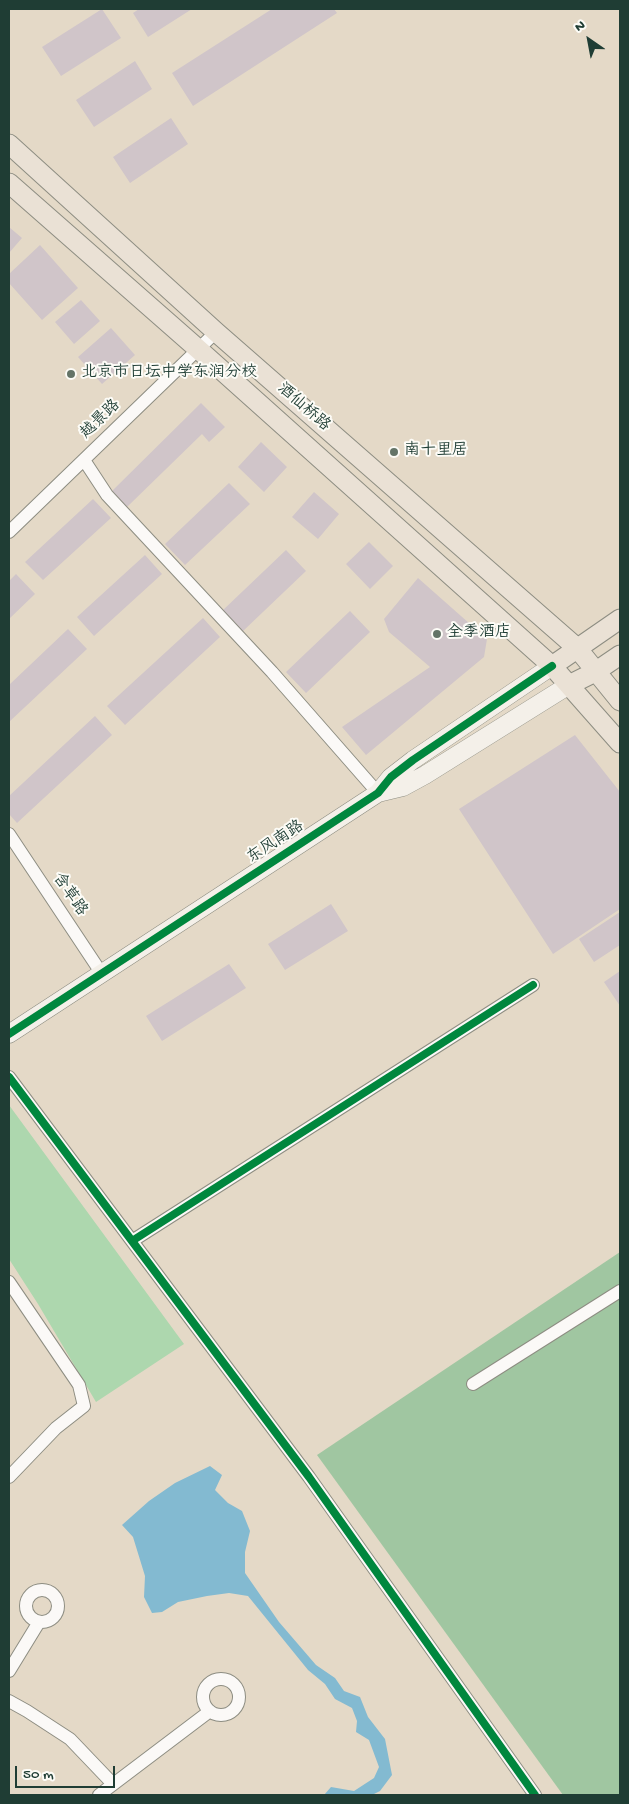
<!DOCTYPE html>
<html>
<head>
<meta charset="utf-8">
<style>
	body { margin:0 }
	#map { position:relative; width:629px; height:1804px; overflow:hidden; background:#e4d9c7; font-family:"Gochi Hand",sans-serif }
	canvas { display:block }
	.frame { position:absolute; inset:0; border:10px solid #1f3d34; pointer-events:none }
	.north { position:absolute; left:564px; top:15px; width:50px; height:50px; -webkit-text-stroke:4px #fdfcf7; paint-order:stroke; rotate:327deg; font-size:14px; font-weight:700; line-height:20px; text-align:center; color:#1f3d34 }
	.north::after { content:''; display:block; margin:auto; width:18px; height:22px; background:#1f3d34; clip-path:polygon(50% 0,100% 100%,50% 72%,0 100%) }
	.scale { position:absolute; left:15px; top:1766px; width:100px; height:22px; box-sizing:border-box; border:2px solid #1f3d34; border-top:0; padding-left:6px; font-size:15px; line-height:18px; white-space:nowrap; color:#1f3d34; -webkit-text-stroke:4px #fdfcf7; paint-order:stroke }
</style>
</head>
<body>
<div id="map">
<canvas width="629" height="1804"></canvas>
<div class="frame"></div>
<div class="north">N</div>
<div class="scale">50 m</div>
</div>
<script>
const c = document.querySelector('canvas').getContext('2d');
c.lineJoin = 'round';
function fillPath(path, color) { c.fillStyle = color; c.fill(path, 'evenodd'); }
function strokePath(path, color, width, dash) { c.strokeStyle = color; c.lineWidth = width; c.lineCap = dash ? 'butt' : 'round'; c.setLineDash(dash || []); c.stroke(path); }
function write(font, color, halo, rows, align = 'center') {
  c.font = font + ' "Gochi Hand","LXGW WenKai TC",sans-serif'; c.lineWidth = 4; c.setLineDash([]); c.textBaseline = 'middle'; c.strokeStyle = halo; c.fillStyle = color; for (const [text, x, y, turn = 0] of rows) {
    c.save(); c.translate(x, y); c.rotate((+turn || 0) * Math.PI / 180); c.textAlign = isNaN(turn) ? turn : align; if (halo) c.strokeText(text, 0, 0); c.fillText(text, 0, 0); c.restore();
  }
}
fillPath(new Path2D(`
	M9 1105 184 1344 96 1402 38 1304 9 1259Z`), '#add7ae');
fillPath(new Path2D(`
	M620 1252V1795H563L317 1455Z`), '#a0c6a1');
fillPath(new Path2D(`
	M210 1466 222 1475 215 1490 228 1503 242 1511 250 1531 245 1552V1573L279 1622 316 1665 335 1678 344 1691 360 1697 368 1717 385 1739 392 1775 380 1791 372 1795H324L331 1787 354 1791 374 1778 379 1767 369 1740 356 1732 357 1721 352 1708 335 1699 325 1684 308 1670 248 1596 229 1593 207 1596 178 1602 162 1612 152 1613 144 1597 145 1576 133 1537 122 1525 149 1501 175 1483Z`), '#83bad1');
fillPath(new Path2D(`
	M102 9 121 38 61 76 42 47Z
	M139 9H192L148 37 133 13Z
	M272 9H334L337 13 193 106 172 73Z
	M135 61 152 89 94 127 76 100Z
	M171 118 188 144 130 183 113 157Z
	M9 227 22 238 9 253Z
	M40 245 78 288 42 320 9 283V274Z
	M81 300 100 321 74 344 55 322Z
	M111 328 135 355 102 384 78 357Z
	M201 403 225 427 209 442 202 434 127 507 112 491Z
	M261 442 287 467 264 492 238 467Z
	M229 483 250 504 185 565 165 544Z
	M314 492 339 514 318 539 292 517Z
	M93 499 111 518 43 580 25 562Z
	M369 542 393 566 370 589 346 564Z
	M286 550 306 571 242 632 222 611Z
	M145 555 162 574 94 636 77 617Z
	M16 574 35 594 9 619V581Z
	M418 578 487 639 484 657 366 755 342 727 430 667 389 632 384 619Z
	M350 611 370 632 306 693 286 672Z
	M203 618 220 637 125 725 107 706Z
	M68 629 87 649 9 722V685Z
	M95 716 112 735 17 823 9 814V796Z
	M575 735 620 792V909L553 954 459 809Z
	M331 904 348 931 285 970 268 944Z
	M620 912V945L594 962 579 939Z
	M229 964 246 988 162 1041 146 1016Z
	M620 971V1006L604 982Z`), '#d0c5c9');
const street = new Path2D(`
	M84 460 107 495 272 672 378 793
	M9 532 216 332
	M9 834 102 974
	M9 1077 309 1477 535 1795
	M132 1241 533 985
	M9 1282 79 1385 84 1406 56 1428 9 1477
	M473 1384 620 1291
	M26 1606a16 16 0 1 1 32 0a16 16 0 1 1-32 0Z
	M9 1671 39 1622
	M203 1697a18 18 0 1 1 36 0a18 18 0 1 1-36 0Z
	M9 1701 27 1711 70 1739 113 1784
	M99 1795 210 1711`);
const secondary = new Path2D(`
	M378 793 403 787 425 775 569 685
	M9 1034 378 793 391 777 413 760 552 666`);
const primary = new Path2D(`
	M9 144 216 332 577 648 620 701
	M9 183 198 349 552 666 620 743
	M552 666 620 619
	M569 685 595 672 620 655`);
strokePath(street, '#8d8d82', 14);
strokePath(secondary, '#8d8d82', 19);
strokePath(primary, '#8d8d82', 21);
strokePath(street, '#fbf9f7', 12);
strokePath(secondary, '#f4f0e9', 18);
strokePath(primary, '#eae1d5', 19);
strokePath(new Path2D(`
	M9 1034 378 793 391 777 413 760 552 666
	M9 1077 309 1477 535 1795
	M132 1241 533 985`), '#00873e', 8);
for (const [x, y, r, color] of [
	[71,374,5,"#647467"],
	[394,452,5,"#647467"],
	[437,634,5,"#647467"]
]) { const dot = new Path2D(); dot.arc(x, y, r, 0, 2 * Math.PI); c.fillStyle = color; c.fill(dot); strokePath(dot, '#fdfcf7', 2); }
write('16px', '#1f3d34', '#fdfcf7', [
	["北京市日坛中学东润分校",81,374],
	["南十里居",404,452],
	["全季酒店",447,634]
], 'left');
write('16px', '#1f3d34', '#fdfcf7', [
	["酒仙桥路",303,408,41],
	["越景路",101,420,-44],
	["东风南路",276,843,-33],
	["含草路",69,895,56]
]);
</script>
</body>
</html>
